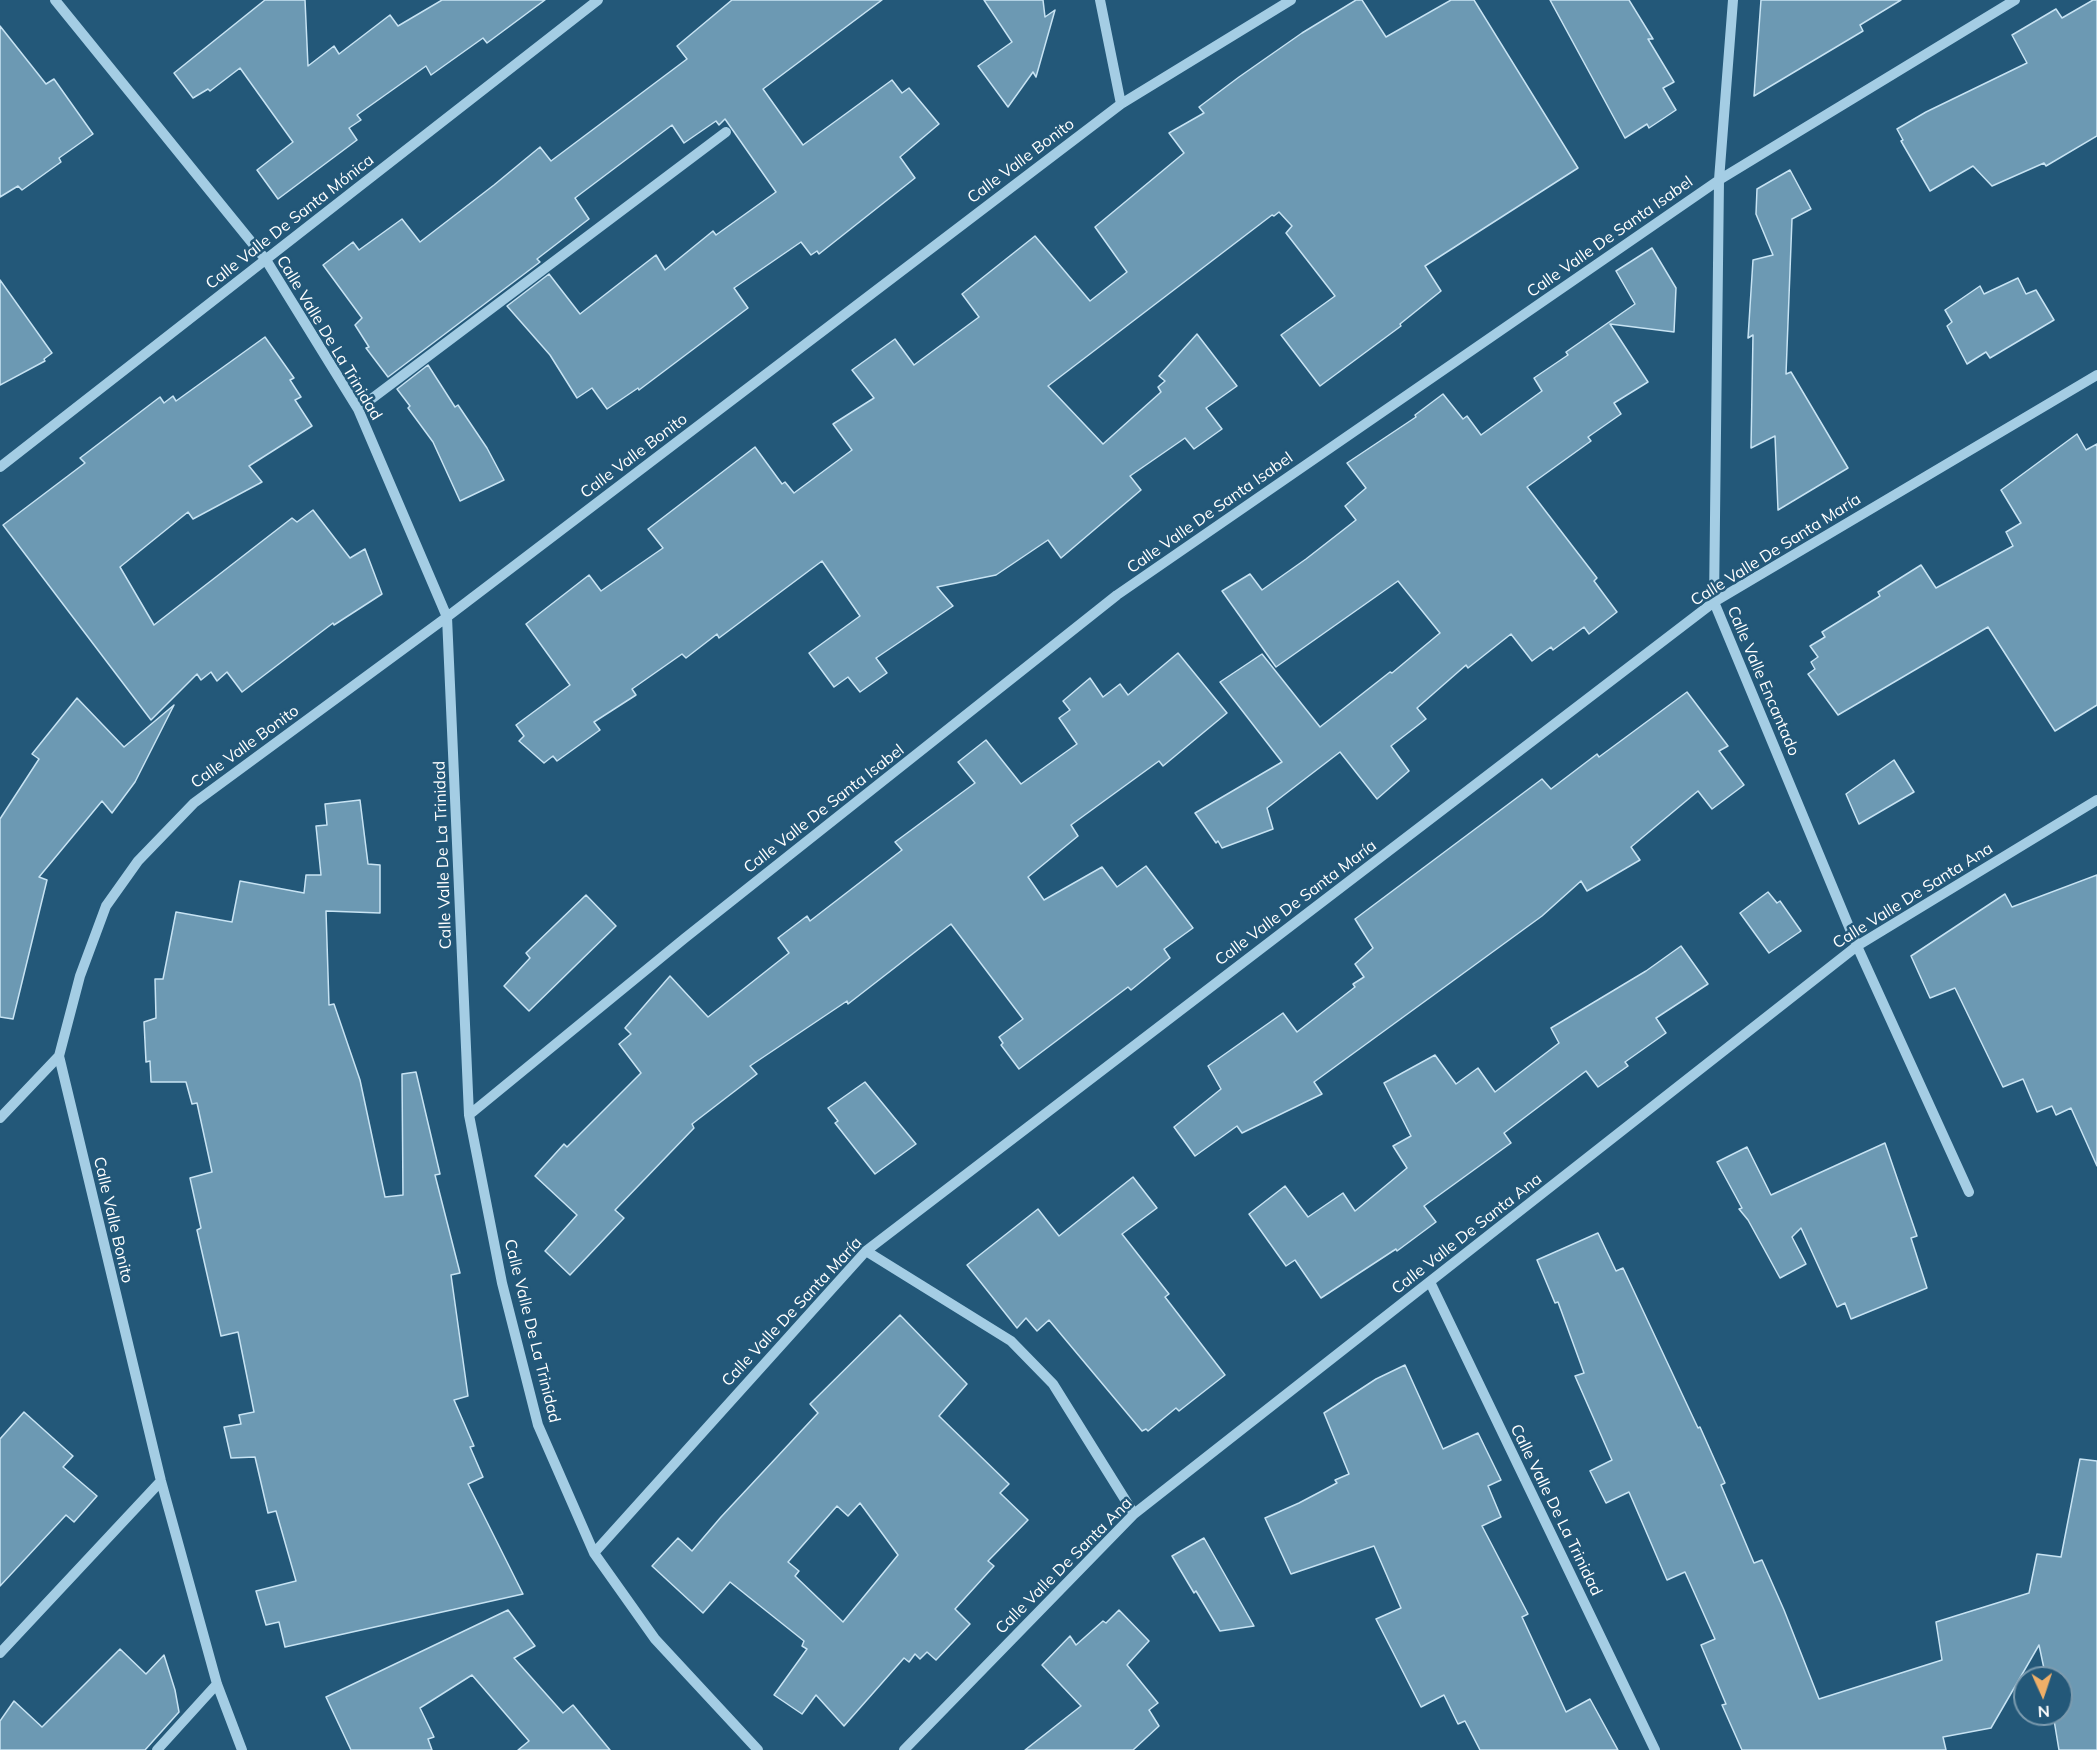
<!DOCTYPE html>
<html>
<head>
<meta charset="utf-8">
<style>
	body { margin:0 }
	#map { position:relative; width:2097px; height:1750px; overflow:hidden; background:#235879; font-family:Mulish,sans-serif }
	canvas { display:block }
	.north { position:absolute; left:2013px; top:1666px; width:60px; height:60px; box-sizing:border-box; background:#235879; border:2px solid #7b9baf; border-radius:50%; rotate:177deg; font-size:16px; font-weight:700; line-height:24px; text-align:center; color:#fff }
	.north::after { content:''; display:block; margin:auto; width:21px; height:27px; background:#efaf68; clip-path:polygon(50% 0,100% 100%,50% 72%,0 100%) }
</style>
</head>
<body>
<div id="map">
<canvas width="2097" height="1750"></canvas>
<div class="north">N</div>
</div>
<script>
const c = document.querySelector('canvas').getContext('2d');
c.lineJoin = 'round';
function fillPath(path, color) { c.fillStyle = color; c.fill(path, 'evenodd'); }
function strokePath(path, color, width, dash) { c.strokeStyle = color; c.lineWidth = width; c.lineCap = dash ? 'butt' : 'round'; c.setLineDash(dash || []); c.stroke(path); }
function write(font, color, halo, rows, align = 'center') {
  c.font = font + ' Mulish,sans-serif'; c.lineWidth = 5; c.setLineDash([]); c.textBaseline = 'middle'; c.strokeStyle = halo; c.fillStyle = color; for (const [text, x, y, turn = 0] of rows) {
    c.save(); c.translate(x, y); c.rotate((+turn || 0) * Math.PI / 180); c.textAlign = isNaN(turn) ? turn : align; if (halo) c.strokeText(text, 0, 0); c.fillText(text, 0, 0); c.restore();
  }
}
const building = new Path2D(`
	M265 0H305L308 66 334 46 339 54 390 15 398 26 442 0H545L487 43 483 38 431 75 426 66 357 115 361 120 349 128 357 140 278 199 257 170 293 142 240 68 210 91 208 89 193 98 174 73Z
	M732 0H882L763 89 803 145 892 80 902 93 909 88 939 124 900 157 915 178 819 254 817 251 811 255 801 242 734 288 748 308 639 390 638 388 607 409 592 388 577 398 550 355 507 306 549 274 580 314 656 255 665 270 713 231 716 235 776 192 725 119 719 125 716 121 684 143 672 125 575 198 589 219 537 259 540 262 388 377 366 348 369 347 355 325 362 318 323 265 353 242 359 250 402 219 420 242 494 185 540 147 551 161 687 59 677 46Z
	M984 0H1043L1045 17 1055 10 1036 77 1033 72 1008 107 978 66 1012 42Z
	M1356 0H1362L1386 37 1451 0H1474L1578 168 1425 266 1441 291 1400 324 1401 326 1320 386 1281 335 1335 296 1286 233 1292 226 1279 212 1274 216 1272 215 1048 386 1103 444 1161 392 1158 387 1165 381 1159 376 1197 334 1237 386 1206 408 1222 429 1194 449 1185 438 1130 476 1141 490 1061 558 1048 540 996 575 937 587 953 606 876 658 887 673 860 692 848 677 834 687 809 653 860 616 822 561 719 638 717 634 686 658 682 654 632 689 636 695 594 722 600 730 557 761 553 756 544 763 519 741 524 736 516 725 570 685 526 624 589 575 601 591 663 548 648 529 755 447 782 484 785 482 794 493 852 450 833 424 874 398 852 370 895 339 914 365 979 317 962 294 1035 236 1090 301 1127 272 1095 227 1184 153 1169 133 1204 113 1199 107 1239 77 1302 33Z
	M1550 0H1629L1653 39H1648L1674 82 1663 88 1676 110 1649 128 1647 124 1625 138Z
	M1761 0H1901L1860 25 1863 31 1754 96Z
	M2093 0H2097V136L2046 166 2044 163 1992 186 1973 166 1930 191 1901 141 1903 140 1897 129 1926 112 2027 63 2012 35 2056 9 2062 18Z
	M0 26 46 84 54 79 93 134 59 158 61 162 22 190 18 186 0 197Z
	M1790 170 1811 209 1792 219 1786 374 1791 372 1848 468 1778 510 1775 436 1751 448 1753 335 1748 338 1753 260 1773 255 1756 214 1757 189Z
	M1652 248 1676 288 1674 332 1610 324 1648 382 1614 403 1621 414 1588 437 1591 441 1527 487 1597 578 1594 581 1617 612 1589 634 1584 627 1553 650 1551 647 1532 661 1511 634 1468 668 1466 665 1417 708 1426 719 1391 746 1409 771 1377 799 1340 752 1267 808 1273 829 1222 848 1218 841 1216 843 1195 813 1282 762 1220 682 1262 654 1320 727 1390 672 1392 673 1440 633 1398 581 1276 667 1222 591 1250 574 1262 590 1306 559 1356 520 1345 506 1366 488 1347 463 1416 417 1415 415 1443 394 1463 419 1467 416 1481 435 1542 391 1534 378 1568 355 1566 352 1635 304 1616 271Z
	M2018 278 2026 294 2036 290 2054 320 1990 358 1986 352 1967 364 1947 326 1952 322 1945 310 1980 286 1984 294Z
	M0 280 52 353 44 359 45 361 0 385Z
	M265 337 294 378 290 380 301 397 295 400 312 426 249 466 262 482 193 519 188 512 120 567 154 625 292 518 297 522 313 510 350 558 365 549 382 594 334 625 333 623 242 692 227 672 217 681 211 672 201 680 197 674 151 720 3 525 85 463 80 458 160 397 164 403 173 396 176 401Z
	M428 365 455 407 458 405 487 448 504 480 460 501 433 442 408 408 410 406 397 389Z
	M2077 434 2086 450 2097 444V705L2055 731 1988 627 1838 715 1808 674 1815 669 1811 662 1818 657 1810 646 1825 637 1822 632 1880 596 1878 592 1921 565 1936 588 2013 546 2006 532 2021 523 2001 490Z
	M1178 653 1227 713 1163 766 1159 761 1071 825 1078 836 1028 877 1044 900 1102 867 1117 887 1146 866 1193 928 1164 949 1170 958 1131 990 1128 987 1019 1069 1001 1045 1003 1043 999 1037 1023 1019 951 924 848 1004 847 1001 750 1066 757 1074 692 1124 694 1128 615 1210 624 1218 570 1275 545 1251 577 1215 535 1176 564 1144 567 1147 641 1073 619 1044 631 1034 625 1028 670 976 708 1017 789 953 778 938 807 916 810 921 902 850 895 842 975 783 958 762 986 740 1021 784 1077 744 1059 718 1070 710 1063 701 1090 678 1103 697 1120 684 1128 695Z
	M1687 692 1728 746 1719 751 1744 785 1712 809 1698 791 1631 847 1640 860 1587 891 1581 881 1542 916 1314 1082 1322 1094 1242 1133 1237 1126 1195 1156 1174 1127 1221 1089 1208 1066 1283 1013 1297 1032 1355 987 1353 984 1364 977 1355 964 1373 948 1355 919 1542 779 1551 789 1597 754 1599 757Z
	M77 698 124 747 174 705 135 782 112 813 102 801 39 877 47 880 13 1019 0 1017V819L39 759 32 754Z
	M1894 760 1914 792 1859 824 1846 794Z
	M360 800 368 864 380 865V913L326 911 329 1005 334 1004 360 1080 385 1197 403 1195 402 1074 416 1072 440 1174 435 1175 460 1273 451 1275 468 1396 454 1400 474 1446 470 1447 483 1477 468 1484 523 1594 285 1647 279 1622 266 1625 256 1591 296 1581 276 1511 268 1513 255 1457 231 1458 224 1427 241 1424 239 1415 254 1412 238 1332 221 1336 197 1230 201 1228 190 1178 212 1172 197 1103 192 1104 186 1082H151L150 1061 146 1062 144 1022 156 1018 155 979H163L176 912 232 922 240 881 304 893 306 875H321L316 826 327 825 325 804Z
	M2097 875V1166L2071 1108 2056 1115 2052 1106 2037 1112 2023 1079 2003 1087 1955 988 1930 998 1911 956 2005 894 2012 907Z
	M1768 892 1777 903 1780 901 1801 931 1769 953 1740 913Z
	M586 895 616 926 529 1011 504 986 530 958 526 953Z
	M1681 946 1708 984 1656 1018 1666 1033 1625 1062 1628 1066 1598 1087 1586 1071 1504 1133 1511 1143 1424 1206 1436 1222 1397 1251 1396 1249 1321 1298 1295 1260 1286 1266 1249 1214 1285 1186 1308 1217 1343 1193 1355 1211 1407 1168 1393 1146 1411 1136 1384 1083 1435 1055 1456 1084 1478 1068 1495 1092 1559 1043 1551 1028 1646 971Z
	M865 1082 916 1144 875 1174 835 1123 838 1121 828 1108Z
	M1885 1143 1917 1236 1911 1238 1927 1288 1851 1319 1845 1303 1837 1307 1801 1228 1792 1237 1806 1264 1780 1278 1748 1220 1739 1209 1742 1208 1717 1162 1747 1147 1771 1195Z
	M1133 1177 1157 1208 1122 1234 1169 1294 1165 1297 1225 1375 1179 1411 1176 1408 1148 1431 1146 1429 1142 1431 1049 1320 1037 1331 1026 1318 1017 1328 967 1265 1038 1209 1059 1236Z
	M1598 1233 1616 1271 1623 1268 1698 1428 1700 1427 1725 1483 1721 1485 1754 1563 1762 1560 1784 1610 1819 1699 1942 1660 1936 1622 2029 1593 2037 1554 2061 1557 2080 1459 2097 1461V1750H2059L2053 1714H2061V1678H2046L2039 1645 1991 1728 1943 1737 1946 1750H1742L1722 1705 1726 1704 1701 1645 1715 1639 1685 1572 1667 1580 1629 1492 1606 1503 1590 1471 1612 1460 1575 1376 1584 1373 1558 1302 1555 1303 1537 1260Z
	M900 1315 967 1384 939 1416 1009 1484 1000 1493 1028 1520 988 1561 994 1566 955 1609 970 1624 936 1660 927 1652 920 1659 915 1654 909 1662 904 1658 844 1726 816 1695 802 1714 774 1695 807 1649 802 1646 804 1641 730 1582 703 1613 652 1566 678 1538 692 1551 721 1517 818 1413 810 1404ZM860 1503 898 1555 843 1622 795 1576 799 1571 788 1562 837 1506 848 1516Z
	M1405 1365 1443 1449 1478 1433 1501 1480 1488 1486 1501 1517 1482 1526 1528 1614 1522 1617 1566 1712 1590 1699 1618 1750H1480L1465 1721 1458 1724 1444 1695 1421 1707 1376 1619 1401 1608 1374 1546 1291 1574 1265 1518 1299 1503 1337 1483 1335 1480 1349 1474 1324 1413 1376 1379Z
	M24 1412 73 1456 63 1467 97 1496 74 1522 66 1515 0 1586V1439Z
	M1204 1538 1254 1626 1220 1631 1196 1591 1194 1593 1172 1556Z
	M508 1610 535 1646 514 1658 563 1713 573 1705 610 1750H518L529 1741 472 1675 420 1708 434 1737 428 1739 432 1750H351L326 1697Z
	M1119 1610 1149 1641 1127 1665 1158 1703 1149 1710 1159 1726 1133 1750H1025L1081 1706 1042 1665 1070 1636 1076 1645 1103 1621 1106 1623Z
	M120 1649 146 1674 164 1655 175 1690 179 1712 145 1750H0V1721L14 1701 42 1727Z`);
fillPath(building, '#6c99b3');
strokePath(building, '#c7e3f3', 1.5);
strokePath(new Path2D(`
	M55 0 266 260 358 409 447 617 469 1115 502 1283 538 1425 594 1553 655 1639 758 1750
	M1100 0 1121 104
	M1733 0 1719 180 1714 602 1857 946 1969 1192
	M358 409 726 132
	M0 467 598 0
	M469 1115 685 938 1117 595 1719 180 2015 0
	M0 1118 59 1056
	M866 1251 1011 1341 1053 1384 1134 1514
	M1430 1282 1655 1750
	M594 1553 866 1251 1714 602 2097 375
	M0 1653 161 1481
	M157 1750 217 1684
	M242 1750 217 1684 161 1481 59 1056 80 976 106 906 138 861 194 803 447 617 1121 104 1291 0
	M904 1750 1134 1514 1857 946 2097 800`), '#a4cde4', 10);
write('16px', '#fff', '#235879', [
	["Calle Valle Bonito",1021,161,-37],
	["Calle Valle De Santa Mónica",290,222,-38],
	["Calle Valle De Santa Isabel",1610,237,-35],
	["Calle Valle De La Trinidad",329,338,59],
	["Calle Valle Bonito",634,456,-37],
	["Calle Valle De Santa Isabel",1210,513,-35],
	["Calle Valle De Santa María",1776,550,-32],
	["Calle Valle Encantado",1763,681,67],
	["Calle Valle Bonito",245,747,-36],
	["Calle Valle De Santa Isabel",824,809,-38],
	["Calle Valle De La Trinidad",443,855,-92],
	["Calle Valle De Santa Ana",1913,896,-32],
	["Calle Valle De Santa María",1296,903,-37],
	["Calle Valle Bonito",113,1220,77],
	["Calle Valle De Santa Ana",1467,1234,-38],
	["Calle Valle De Santa María",792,1312,-47],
	["Calle Valle De La Trinidad",532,1331,76],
	["Calle Valle De La Trinidad",1556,1510,64],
	["Calle Valle De Santa Ana",1064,1566,-45]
]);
</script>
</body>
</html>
